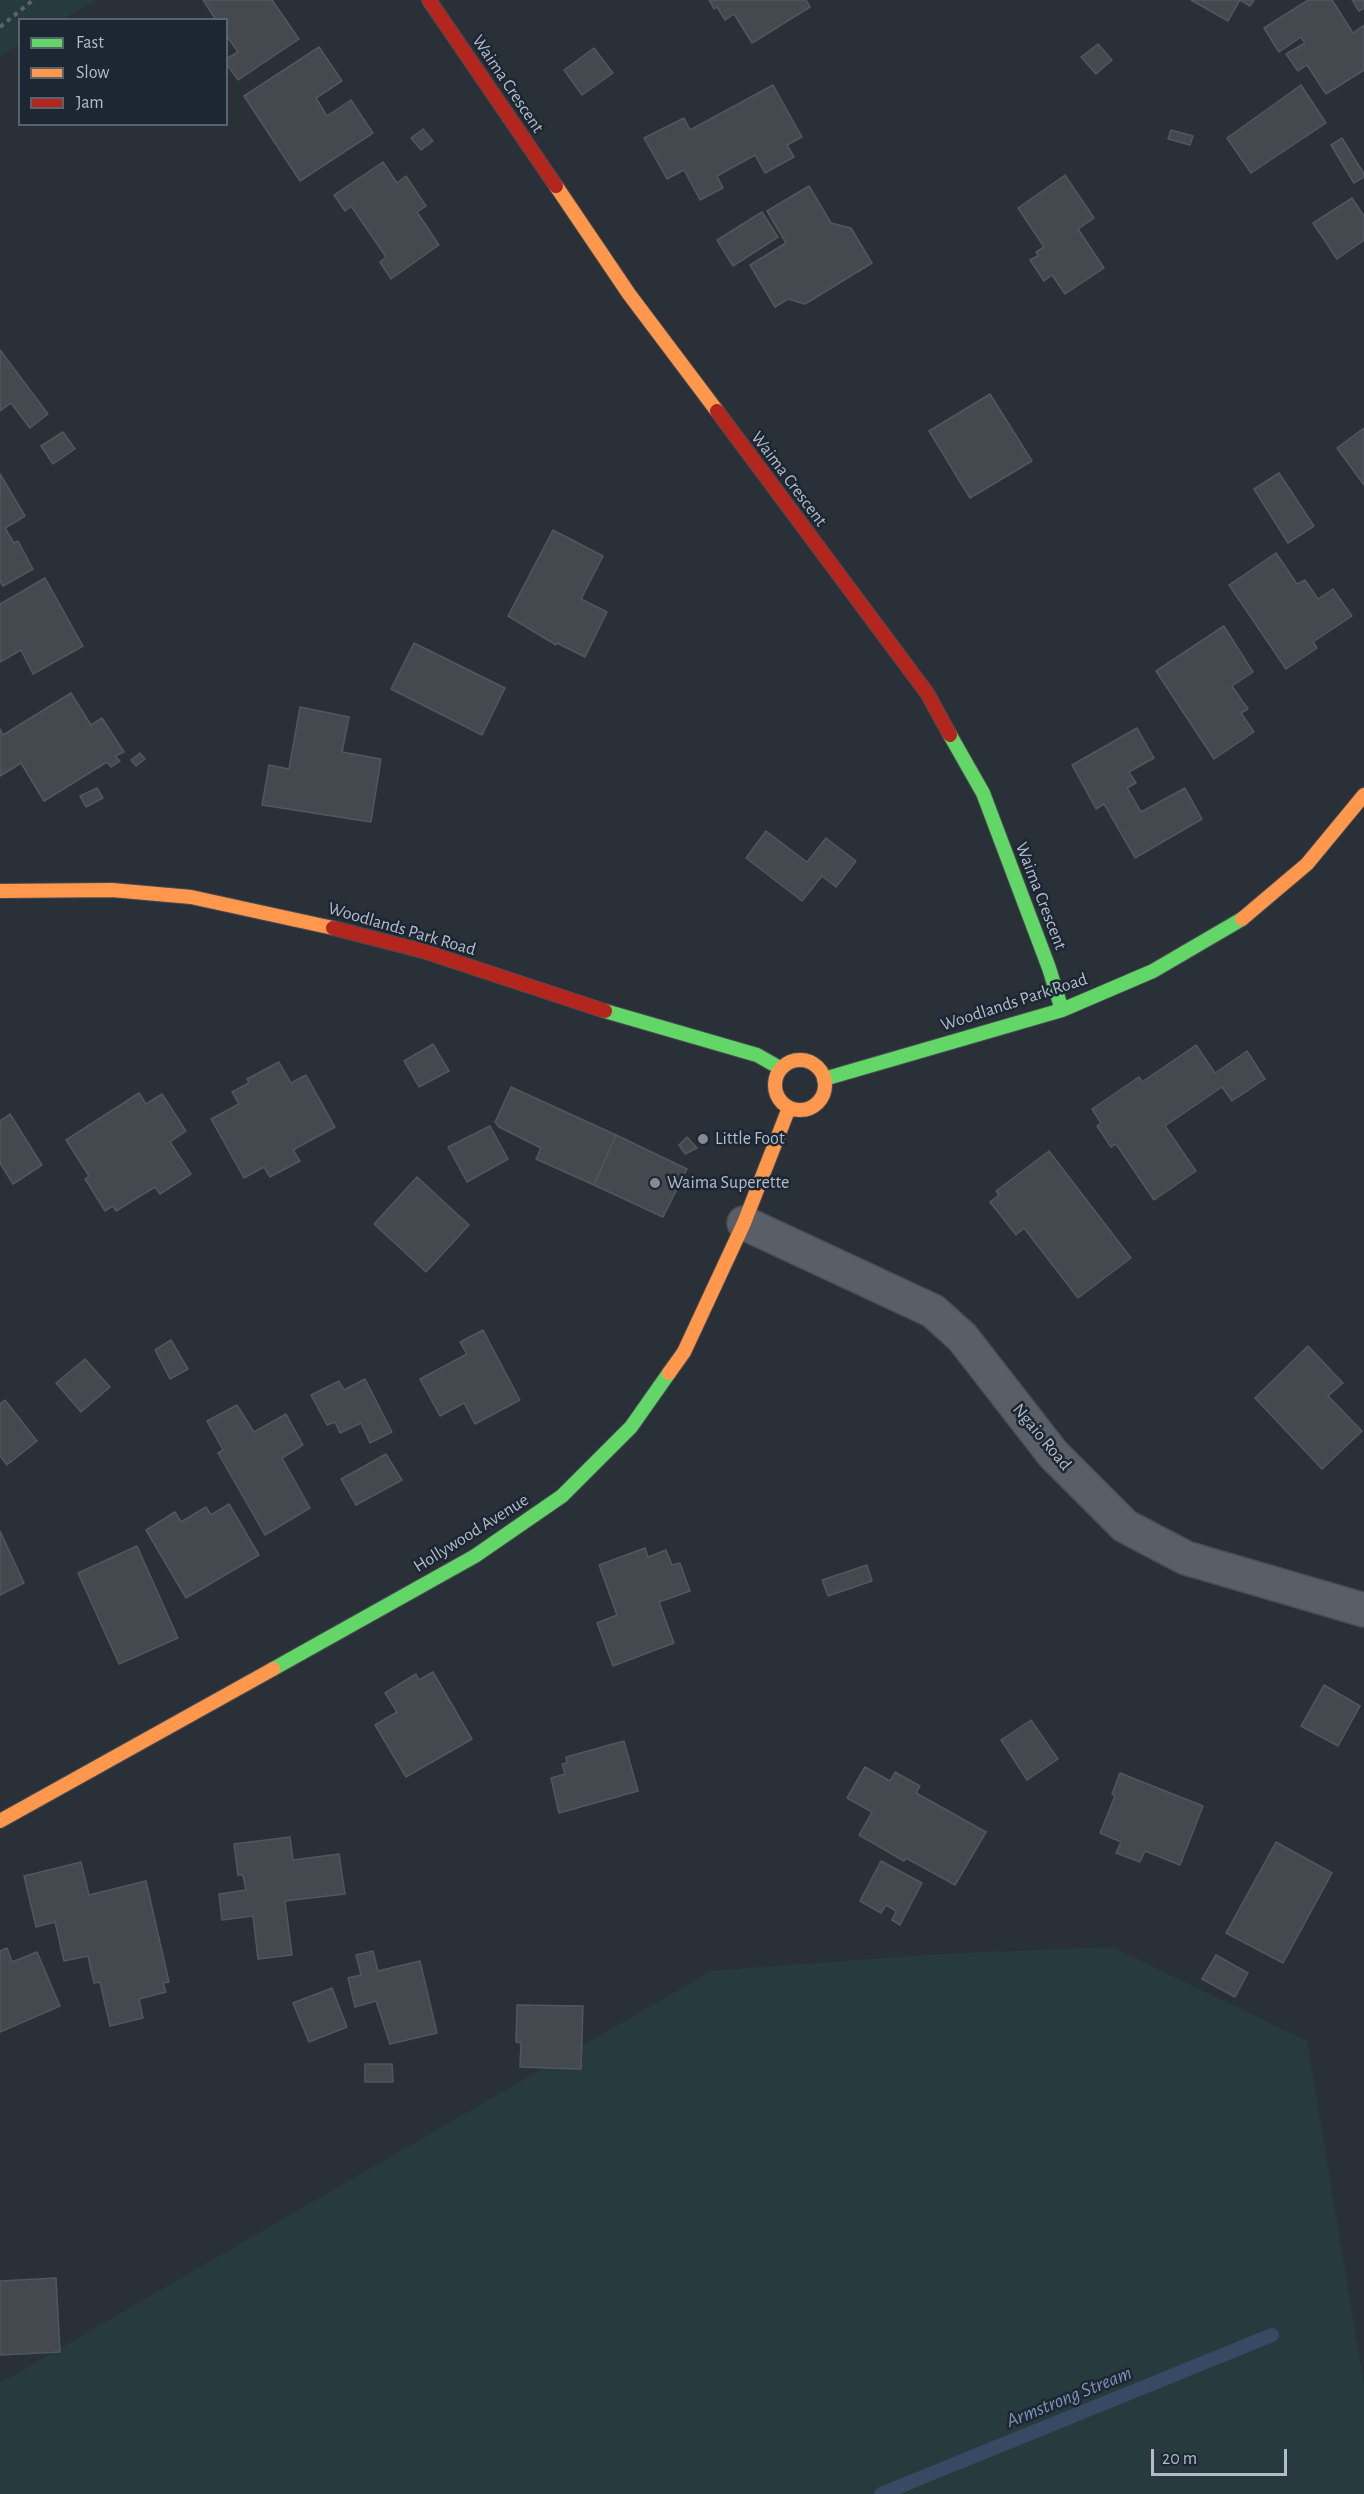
<!DOCTYPE html>
<html>
<head>
<meta charset="utf-8">
<style>
	body { margin:0 }
	#map { position:relative; width:1364px; height:2494px; overflow:hidden; background:#2a3038; font-family:"Alegreya Sans",sans-serif }
	canvas { display:block }
	.legend { position:absolute; left:18px; top:18px; width:210px; height:108px; box-sizing:border-box; background:#1d2633; border:2px solid #59626f; margin:0; padding:8px 10px; list-style:none; font-size:18px; color:#b4bcc9 }
	.legend li { display:flex; align-items:center; gap:12px; height:30px }
	.legend b { width:30px; border:2px solid #59626f }
	.scale { position:absolute; left:1151px; top:2449px; width:136px; height:27px; box-sizing:border-box; border:3px solid #b4bcc9; border-top:0; padding-left:8px; font-size:18px; line-height:21px; white-space:nowrap; color:#b4bcc9; -webkit-text-stroke:4px #1d2633; paint-order:stroke }
</style>
</head>
<body>
<div id="map">
<canvas width="1364" height="2494"></canvas>
<ul class="legend">
<li><b style="height:8px;background:#63d668"></b>Fast</li>
<li><b style="height:8px;background:#ff974d"></b>Slow</li>
<li><b style="height:8px;background:#b3261e"></b>Jam</li>
</ul>
<div class="scale">20 m</div>
</div>
<script>
const c = document.querySelector('canvas').getContext('2d');
c.lineJoin = 'round';
function fillPath(path, color) { c.fillStyle = color; c.fill(path, 'evenodd'); }
function strokePath(path, color, width, dash) { c.strokeStyle = color; c.lineWidth = width; c.lineCap = dash ? 'butt' : 'round'; c.setLineDash(dash || []); c.stroke(path); }
function write(font, color, halo, rows, align = 'center') {
  c.font = font + ' "Alegreya Sans",sans-serif'; c.lineWidth = 5; c.setLineDash([]); c.textBaseline = 'middle'; c.strokeStyle = halo; c.fillStyle = color; for (const [text, x, y, turn = 0] of rows) {
    c.save(); c.translate(x, y); c.rotate((+turn || 0) * Math.PI / 180); c.textAlign = isNaN(turn) ? turn : align; if (halo) c.strokeText(text, 0, 0); c.fillText(text, 0, 0); c.restore();
  }
}
fillPath(new Path2D(`
	M0 0H97L63 19 20 20 19 45 0 56Z
	M1112 1947 1307 2041 1364 2384V2494H0V2383L711 1971 938 1954Z`), '#273a3e');
strokePath(new Path2D(`
	M881 2494 1272 2335`), '#384963', 14);
const building = new Path2D(`
	M203 0H272L299 39 238 80 226 63V59L238 52 226 35V20H216Z
	M709 0H806L810 7 752 43 734 14 725 20 717 7 714 9Z
	M1191 0H1240L1228 21Z
	M1240 0H1254L1250 6Z
	M1308 0H1332L1353 33 1364 25V70L1326 94 1307 65 1298 71 1286 54 1305 43 1301 37 1279 52 1264 28Z
	M1352 0H1364V8L1359 11Z
	M1098 44 1112 60 1096 74 1081 57Z
	M319 47 342 81 316 98 327 116 351 100 373 133 300 181 244 96Z
	M594 48 613 73 582 95 564 70Z
	M773 85 802 137 787 145 794 157 765 173 755 155 717 176 723 188 700 200 684 170 667 179 644 138 684 118 690 130Z
	M1301 85 1326 123 1251 173 1227 138Z
	M423 129 433 141 421 150 411 138Z
	M1171 130 1193 136 1190 145 1168 139Z
	M1342 138 1364 174V177L1354 183 1331 145Z
	M383 162 397 183 406 176 426 206 417 212 439 245 391 279 380 262 386 257 351 206 345 211 334 195Z
	M1065 175 1094 218 1078 229 1104 268 1065 294 1052 275 1044 281 1030 260 1038 256 1036 252 1044 247 1018 208Z
	M809 186 831 223 851 228 872 263 805 304 788 299 775 307 750 265 786 243 767 211Z
	M1352 198 1364 216V240L1337 259 1313 223Z
	M762 212 778 237 733 266 717 240Z
	M0 350 48 414 30 428 11 403 0 411Z
	M990 394 1032 461 970 498 929 431Z
	M1364 428V485L1337 448Z
	M63 432 75 449 53 464 41 446Z
	M1279 473 1314 526 1288 543 1254 489Z
	M0 474 25 516 5 528 14 543 18 541 33 569 3 586 0 581Z
	M553 530 603 556 581 599 607 612 585 657 557 643 556 645 508 616Z
	M1276 553 1297 584 1305 580 1318 599 1333 589 1352 616 1313 642 1317 648 1286 669 1229 585Z
	M45 578 83 646 33 674 21 650 0 662V604Z
	M1224 626 1253 672 1232 686 1248 709 1241 713 1254 732 1214 759 1156 671Z
	M414 643 505 688 482 735 391 689Z
	M71 693 91 725 102 718 124 752 115 756 120 761 111 767 107 762 44 801 21 763 0 776V729L3 735Z
	M300 707 349 717 342 752 381 759 371 822 262 805 269 765 289 769Z
	M1137 728 1154 758 1129 772 1136 783 1127 788 1141 812 1185 788 1202 819 1135 858 1104 804 1096 809 1072 765Z
	M140 753 145 759 136 766 131 760Z
	M97 788 103 798 86 807 80 796Z
	M766 831 807 862 826 838 856 861 836 887 822 876 802 901 746 858Z
	M433 1044 449 1071 419 1087 404 1061Z
	M1196 1045 1215 1073 1247 1051 1265 1079 1232 1101 1222 1087 1165 1126 1196 1171 1154 1200 1116 1144 1111 1147 1097 1126 1101 1123 1092 1109 1139 1077 1142 1082Z
	M279 1062 291 1083 306 1075 335 1127 293 1150 300 1161 270 1177 264 1167 244 1178 211 1119 239 1104 232 1092 249 1083 247 1079Z
	M511 1087 616 1135 594 1185 536 1159 541 1148 499 1127 495 1122Z
	M139 1093 146 1104 162 1094 186 1131 170 1142 191 1174 160 1194 155 1187 116 1211 113 1206 105 1211 85 1179 89 1176 66 1140Z
	M10 1114 42 1165 13 1184 0 1163V1121Z
	M490 1126 508 1159 467 1182 448 1147Z
	M616 1135 687 1169 663 1217 594 1185Z
	M687 1137 697 1148 685 1154 679 1145Z
	M1049 1151 1131 1258 1078 1298 1024 1228 1016 1235 990 1202 999 1195 996 1191Z
	M417 1177 469 1225 426 1272 374 1224Z
	M483 1330 520 1400 475 1424 464 1403 440 1416 420 1379 467 1354 460 1342Z
	M171 1340 188 1369 170 1379 155 1350Z
	M1308 1346 1343 1383 1328 1396 1362 1431 1322 1469 1255 1398Z
	M85 1359 110 1387 81 1412 56 1383Z
	M365 1379 392 1432 370 1443 361 1423 340 1433 335 1422 327 1425 311 1395 339 1381 344 1390Z
	M5 1400 37 1441 7 1465 0 1456V1404Z
	M237 1405 254 1432 286 1414 303 1445 282 1458 310 1508 265 1535 218 1453 223 1450 207 1421Z
	M386 1454 402 1480 356 1505 341 1479Z
	M229 1504 259 1555 186 1598 146 1530 175 1512 181 1522 206 1507 211 1515Z
	M0 1531 24 1583 0 1595Z
	M137 1546 178 1638 119 1664 78 1573Z
	M645 1548 648 1557 666 1550 672 1565 680 1563 690 1591 659 1602 674 1643 613 1666 597 1623 617 1615 599 1565Z
	M867 1565 872 1581 828 1596 822 1580Z
	M433 1672 472 1739 406 1777 375 1725 397 1712 385 1693 416 1674 419 1680Z
	M1324 1685 1360 1706 1338 1746 1301 1726Z
	M1031 1720 1058 1759 1027 1780 1001 1740Z
	M624 1741 638 1791 559 1813 551 1778 565 1774 562 1764 567 1763 566 1757Z
	M865 1767 890 1781 895 1772 920 1786 916 1793 986 1832 955 1885 906 1858 904 1861 859 1835 872 1812 847 1798Z
	M1120 1773 1203 1806 1180 1865 1145 1851 1140 1862 1116 1853 1121 1842 1100 1833 1115 1796 1112 1794Z
	M290 1837 293 1860 339 1854 345 1894 285 1901 292 1955 258 1959 253 1916 222 1920 219 1894 246 1890 243 1875H238L234 1844Z
	M1276 1842 1332 1873 1283 1963 1226 1933Z
	M881 1861 922 1883 900 1925 892 1920 896 1911 886 1905 881 1913 860 1901Z
	M81 1862 89 1895 146 1881 169 1982 163 1983 166 1992 139 1999 143 2018 110 2026 100 1982 94 1983 88 1956 64 1961 55 1922 36 1927 24 1876Z
	M7 1948 12 1962 37 1952 60 2006 0 2032V1951Z
	M373 1951 378 1971 420 1961 437 2033 390 2044 376 2001 355 2007 348 1978 361 1975 356 1955Z
	M1216 1955 1248 1973 1235 1997 1202 1979Z
	M332 1988 347 2027 309 2042 293 2003Z
	M517 2005 583 2006 581 2069 520 2067 521 2043 516 2042Z
	M365 2064H392L393 2082H365Z
	M56 2278 60 2352 0 2355V2281Z`);
fillPath(building, '#444950');
strokePath(building, '#52575f', 1.5);
const street = new Path2D(`
	M744 1223 933 1311 962 1337 1053 1454 1125 1526 1186 1558 1364 1610`);
const fast = new Path2D(`
	M950 735 983 793 1049 968 1062 1010
	M605 1011 757 1055 780 1068
	M824 1079 1062 1010 1153 971 1242 919
	M273 1669 475 1556 562 1496 631 1427 669 1373`);
const slow = new Path2D(`
	M556 186 629 294 717 411
	M0 891 112 890 191 897 333 928
	M1242 919 1307 864 1364 795
	M775 1085a25 25 0 1 1 50 0a25 25 0 1 1-50 0Z
	M669 1373 684 1352 744 1223 789 1108
	M0 1821 273 1669`);
const jam = new Path2D(`
	M429 0 556 186
	M717 411 927 693 950 735
	M333 928 423 951 605 1011`);
strokePath(street, '#484c53', 36);
strokePath(fast, '#484c53', 16);
strokePath(slow, '#484c53', 16);
strokePath(jam, '#484c53', 16);
strokePath(new Path2D(`
	M0 27 33 0`), '#5d636a', 4, [4.5, 4.5]);
strokePath(street, '#5a5e66', 33);
strokePath(fast, '#63d668', 14);
strokePath(slow, '#ff974d', 14);
strokePath(jam, '#b3261e', 14);
for (const [x, y, r, color] of [
	[703,1139,6,"#848b96"],
	[655,1183,6,"#848b96"]
]) { const dot = new Path2D(); dot.arc(x, y, r, 0, 2 * Math.PI); c.fillStyle = color; c.fill(dot); strokePath(dot, '#1d2633', 2); }
write('18px', '#b4bcc9', '#1d2633', [
	["Waima Crescent",508,84,56],
	["Waima Crescent",789,479,53],
	["Waima Crescent",1041,896,69],
	["Woodlands Park Road",402,929,16],
	["Woodlands Park Road",1014,1002,-18],
	["Ngaio Road",1042,1437,50],
	["Hollywood Avenue",471,1533,-32]
]);
write('18px', '#b4bcc9', '#1d2633', [
	["Little Foot",715,1139],
	["Waima Superette",667,1183]
], 'left');
write('italic 20px', '#7c92b1', '#1d2633', [
	["Armstrong Stream",1069,2397,-22]
]);
</script>
</body>
</html>
